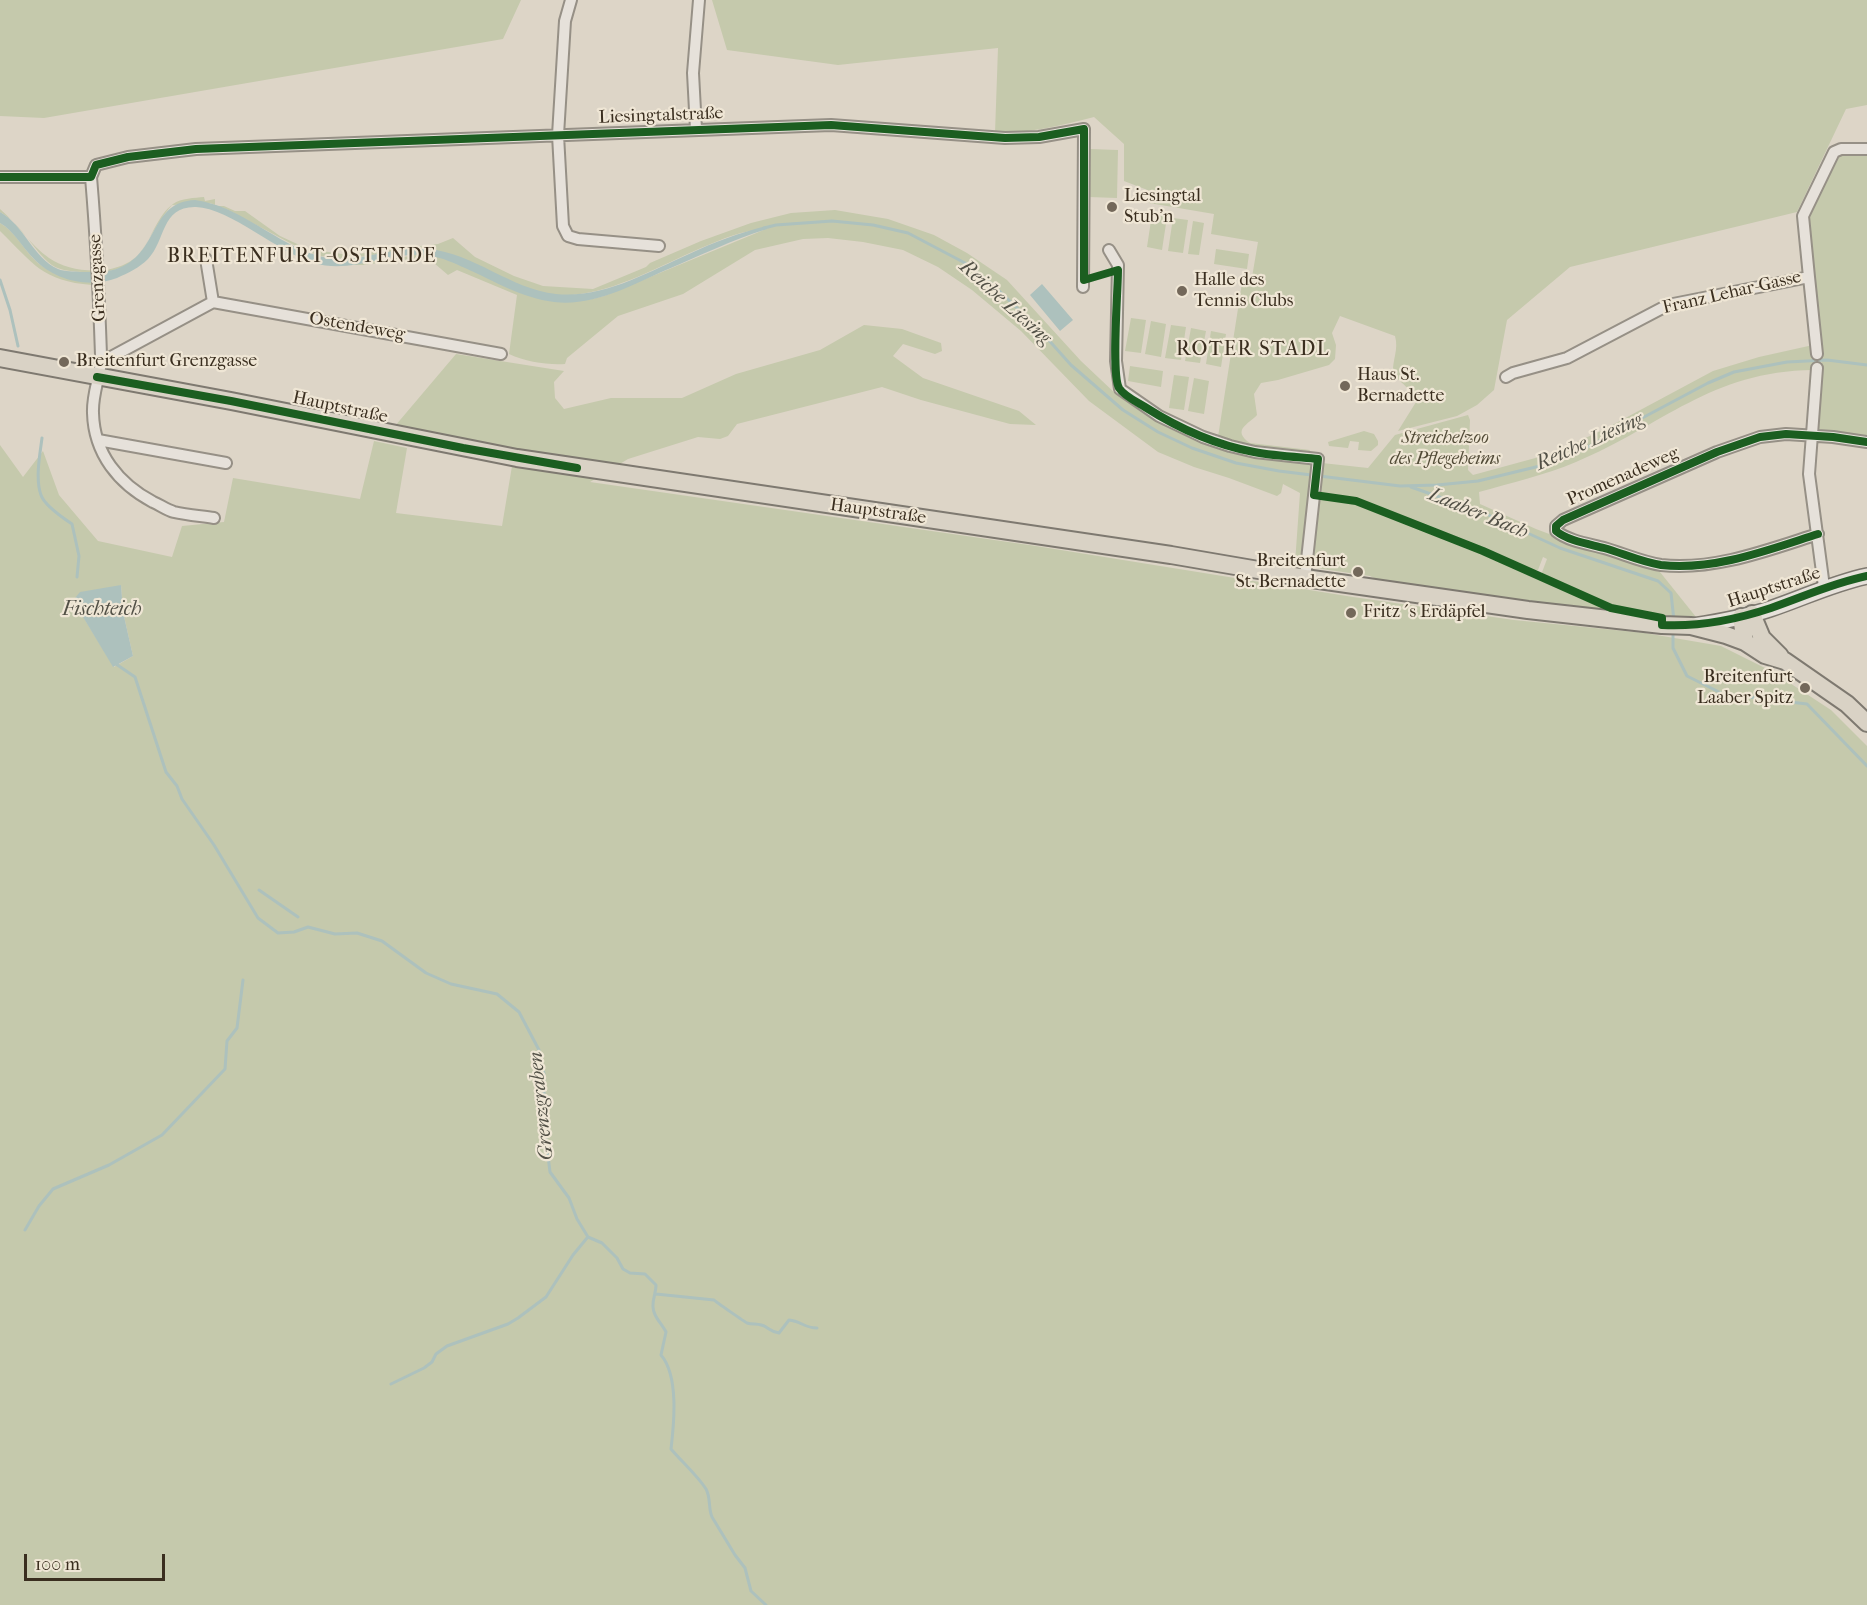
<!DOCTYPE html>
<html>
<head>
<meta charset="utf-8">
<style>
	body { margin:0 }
	#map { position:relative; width:1867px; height:1605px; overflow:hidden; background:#ddd5c7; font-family:"IM FELL French Canon",serif }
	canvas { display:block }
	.scale { position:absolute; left:24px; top:1554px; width:141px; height:27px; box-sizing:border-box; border:3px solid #3a2e1f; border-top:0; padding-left:8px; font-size:18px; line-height:21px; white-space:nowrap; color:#3a2e1f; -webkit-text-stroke:4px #efe6d5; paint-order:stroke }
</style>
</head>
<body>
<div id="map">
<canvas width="1867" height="1605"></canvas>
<div class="scale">100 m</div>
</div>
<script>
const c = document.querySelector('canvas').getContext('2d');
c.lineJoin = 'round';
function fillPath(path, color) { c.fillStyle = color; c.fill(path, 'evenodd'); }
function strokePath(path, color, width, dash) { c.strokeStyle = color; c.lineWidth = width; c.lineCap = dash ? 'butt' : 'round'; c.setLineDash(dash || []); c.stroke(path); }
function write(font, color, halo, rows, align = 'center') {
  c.font = font + ' "IM FELL French Canon",serif'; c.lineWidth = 4.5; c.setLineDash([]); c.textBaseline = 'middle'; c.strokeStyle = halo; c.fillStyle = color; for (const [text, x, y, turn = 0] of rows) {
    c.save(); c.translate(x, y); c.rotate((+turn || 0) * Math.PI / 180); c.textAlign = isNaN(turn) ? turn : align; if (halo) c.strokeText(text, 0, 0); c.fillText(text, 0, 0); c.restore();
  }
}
fillPath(new Path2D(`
	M0 0H521L503 39 44 118 0 116Z
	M712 0H1867V105L1846 109 1797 212 1570 267 1507 320 1494 390 1477 405 1457 416 1398 431 1416 402C1413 389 1401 384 1393 374 1392 360 1399 350 1395 336L1340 316 1332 333 1336 345 1335 359 1329 365 1278 380 1261 383 1254 394 1257 415C1249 424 1231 430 1250 443L1310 450 1309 453 1252 448 1218 437 1242 283H1251L1258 242 1211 234 1214 214 1149 203 1150 191 1124 181V144L1094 117C1060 126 1029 133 995 133L998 48 838 65 727 50Z
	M1090 149 1118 150 1117 198 1089 197Z
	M1867 153V439L1818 430 1822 354 1808 217 1839 155Z
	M204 197 205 201 215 199V206H224L235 211H245L280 236 308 249 349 255 438 244 453 238 475 257 514 276 543 286 593 289 646 267 650 263 701 241 751 223 791 213 835 210 888 219 934 235 967 253 1007 280 1081 361 1117 395 1163 423 1210 443 1313 462 1302 561 1291 567 1295 563 1300 493 1283 484 1281 493 1277 496 1229 478 1194 467 1158 452 1089 401 1021 331 972 290 938 267 903 250 863 242 828 238 803 239 755 250 683 294 618 316 567 358 565 364C547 365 526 362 509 354L517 295 457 270 448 275 427 257 363 265H338L411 256 399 251 346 259 321 256 305 251 228 210 210 203 172 205C139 243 146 276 83 272 69 271 58 271 48 262 31 246 20 223 0 212V209C18 224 30 245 49 258 73 275 124 277 142 250 153 235 158 215 173 204 181 198 195 198 204 197ZM766 229 604 296 588 300 572 295C618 291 659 266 701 248 722 239 743 230 766 229Z
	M1152 214 1167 217 1162 250 1147 247Z
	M1173 218 1188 220 1183 253 1168 251Z
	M1193 221 1204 223 1199 255 1188 254Z
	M0 223C14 231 21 245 32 257 45 272 72 282 92 282V285C42 281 34 264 0 231Z
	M1216 249 1249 254 1247 269 1214 264Z
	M1131 318 1146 320 1141 353 1125 351Z
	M1151 321 1166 324 1161 357 1145 354Z
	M864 325 902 329 941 343 942 351 935 354 903 344 893 356 923 378 1019 411 1036 425 1010 424 921 400 882 387 737 424 728 436 720 439 698 437 628 459 590 482 1036 546 1353 597 1514 620 1645 633 1721 646 1773 672 1831 710 1867 746V1605H0V445L23 477 43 451 59 495 98 541 172 557 182 526 224 522 233 478 360 499 374 441 407 448 396 513 502 526 513 460 395 426 456 354 564 371 554 382 555 398 564 409 611 398H682L736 374 820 350ZM121 585 123 612 133 656 114 667 77 607Z
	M1171 325 1186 327 1181 360 1165 358Z
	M1191 328 1206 331 1200 363 1185 361Z
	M1211 331 1226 334 1221 367 1206 364Z
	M1813 345V370C1711 371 1662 426 1576 462 1545 475 1511 483 1479 492L1480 504 1536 529 1602 554 1660 572 1696 617H1666L1611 606 1541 575 1547 559 1543 557 1538 570 1534 571 1455 537 1357 500 1344 496 1322 494 1319 492 1322 463 1368 468 1395 435 1468 415 1470 420 1468 470 1473 475 1550 454 1603 430 1713 371 1759 357Z
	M1130 366 1163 371 1161 387 1128 381Z
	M1174 375 1189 377 1184 410 1169 408Z
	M1194 378 1209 381 1204 414 1188 411Z
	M1364 431 1374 434 1378 441V445L1371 451 1358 450 1359 442 1350 441 1348 448 1329 446 1328 442Z
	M1321 499 1347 500 1361 505 1482 552 1609 609 1651 616 1619 615 1380 581 1370 576 1316 568 1312 559 1317 502Z`), '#c5c9ac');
fillPath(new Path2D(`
	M195 200C241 206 276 244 319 256 356 266 391 245 428 249 474 253 510 289 556 294 603 299 648 272 689 254 714 242 739 233 766 226L767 229C732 240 699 256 666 270 632 285 593 307 554 302 522 298 494 281 465 268 454 263 443 258 431 256 393 249 353 275 314 263 279 253 230 208 196 207 161 206 166 240 148 259 139 268 128 273 117 278 89 289 54 280 34 259 22 247 14 231 0 223V212C24 225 33 258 58 269 65 272 74 271 81 272 94 272 109 273 121 267 159 251 150 202 195 200Z
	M1042 284 1073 320 1060 331 1030 295Z
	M121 585 123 612 133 656 113 667 77 607 75 598 80 592Z`), '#adc1bd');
strokePath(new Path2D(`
	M764 228 776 225 832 221 873 225 908 233 965 263 993 285 1037 327 1071 365 1123 410 1158 432 1192 448 1236 463 1279 471 1400 486 1437 485 1478 481 1544 465 1582 450 1708 383 1734 372 1787 362 1827 360 1867 365
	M0 280 10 310 18 346
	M42 438C40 454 35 479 41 495 44 505 63 518 72 524L79 556 77 577
	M1411 487 1482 512 1560 548 1658 581 1671 593 1674 621
	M1673 631V648L1687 676 1723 694 1807 704 1867 766
	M113 662 135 677 166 772 177 786 182 799 214 845 258 918 278 933 294 932 308 927 335 934 357 933 382 941 426 973 451 984 497 994 519 1012 539 1050 544 1074V1124L550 1172 569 1198 577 1219 588 1237 602 1243 617 1258 623 1269 630 1273 645 1274 656 1285C656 1292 653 1298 653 1305 652 1315 662 1324 666 1332L661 1355C679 1376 674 1424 671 1449 682 1462 697 1475 706 1489 711 1498 708 1508 712 1517L735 1555 745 1568 751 1591 766 1605
	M259 890 298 917
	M25 1230 39 1206 53 1189 109 1165 162 1135 225 1069 227 1041 237 1028 243 980
	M656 1294 714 1300C716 1302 745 1322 747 1323 753 1325 760 1323 766 1327 772 1331 772 1332 779 1333L789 1320C801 1321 804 1328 817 1328
	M391 1384 424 1368 432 1362 436 1354 447 1346 508 1324 518 1318 546 1297 573 1255 587 1238`), '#adc1bd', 3);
const minor = new Path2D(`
	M571 0 565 21 558 135 563 226 568 236 578 239 659 246
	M696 129 693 73 699 0
	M0 177H91
	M1109 250 1118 265 1116 361 1120 389 1159 416 1203 437 1230 446 1255 452 1318 459 1305 578
	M206 259 213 302
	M1809 277 1817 354
	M102 362 213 302 501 354
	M1817 368 1809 474 1824 587
	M1506 377 1513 373 1567 358 1668 305 1809 277 1803 216 1834 152 1841 149H1867
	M98 440 226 463
	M214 518C201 516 187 515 174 512 167 510 160 505 153 502 119 484 94 454 93 413 92 392 102 373 101 355 99 295 96 236 91 177L96 165 128 157 196 149 831 125 1005 138 1039 137 1084 129 1083 287
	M1818 534C1768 550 1714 571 1661 565 1641 562 1622 553 1604 548 1589 544 1568 541 1556 531V526L1563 520 1717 452 1760 437 1786 434 1833 437 1867 442`);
const secondary = new Path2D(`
	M1693 626C1719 622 1746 617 1770 609 1803 598 1833 583 1867 576`);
const primary = new Path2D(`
	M0 358 231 401 517 458 1171 555 1305 578 1528 610 1662 625 1691 626 1726 635 1745 642 1765 655 1785 661 1847 704 1867 723
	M1752 614 1762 638 1780 656
	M1741 617 1745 642`);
strokePath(minor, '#969086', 14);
strokePath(secondary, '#7e7970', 18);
strokePath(primary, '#7e7970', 20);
strokePath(minor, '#e6e1da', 10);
strokePath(secondary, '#e6e1da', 15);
strokePath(primary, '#d9d2c5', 16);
strokePath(new Path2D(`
	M0 177H91L96 165 128 157 196 149 831 125 1005 138 1039 137 1084 129V280L1118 270C1118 291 1111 374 1119 388 1124 396 1137 402 1145 407 1178 428 1216 445 1254 452 1275 456 1297 457 1318 459L1314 495 1356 501 1483 551 1611 608 1662 618V625C1699 627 1735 620 1771 608 1803 597 1833 583 1867 576
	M97 377 231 401 463 448 577 468
	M1818 534C1768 550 1714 571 1661 565 1641 562 1622 553 1604 548 1589 544 1568 541 1556 531V526L1563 520 1717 452 1760 437 1786 434 1833 437 1867 442`), '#1b5e20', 8);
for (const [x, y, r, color] of [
	[1112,207,6,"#73685a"],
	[1182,291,6,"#73685a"],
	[64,362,6,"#73685a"],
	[1345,386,6,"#73685a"],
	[1358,572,6,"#73685a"],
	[1351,613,6,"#73685a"],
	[1805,688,6,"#73685a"]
]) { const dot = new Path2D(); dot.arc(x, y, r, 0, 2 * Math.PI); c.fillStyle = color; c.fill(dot); strokePath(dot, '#efe6d5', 2); }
write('18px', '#3a2e1f', '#efe6d5', [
	["Liesingtalstraße",661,116,-2],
	["Grenzgasse",98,278,-93],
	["Franz Lehar-Gasse",1732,293,-13],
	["Ostendeweg",357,327,10],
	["Hauptstraße",340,408,12],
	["Promenadeweg",1623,477,-24],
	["Hauptstraße",878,512,8],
	["Hauptstraße",1774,588,-18]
]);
write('18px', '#3a2e1f', '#efe6d5', [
	["Liesingtal",1124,197],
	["Stub'n",1124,218],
	["Halle des",1194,281],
	["Tennis Clubs",1194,302],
	["Breitenfurt Grenzgasse",76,362],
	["Haus St.",1357,376],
	["Bernadette",1357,397],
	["Breitenfurt",1346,562,"right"],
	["St. Bernadette",1346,583,"right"],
	["Fritz´s Erdäpfel",1363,613],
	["Breitenfurt",1793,678,"right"],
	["Laaber Spitz",1793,699,"right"]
], 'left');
write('italic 18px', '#524b37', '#efe6d5', [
	["Streichelzoo",1445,439],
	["des Pflegeheims",1445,460]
]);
c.letterSpacing = '1.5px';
write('20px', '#3a2e1f', '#efe6d5', [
	["BREITENFURT-OSTENDE",302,257],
	["ROTER STADL",1253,350]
]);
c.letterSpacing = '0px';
write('italic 20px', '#525046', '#efe6d5', [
	["Reiche Liesing",1005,303,42],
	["Reiche Liesing",1590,442,-24],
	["Laaber Bach",1478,514,22],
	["Fischteich",102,610],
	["Grenzgraben",542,1106,-96]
]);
</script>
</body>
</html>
